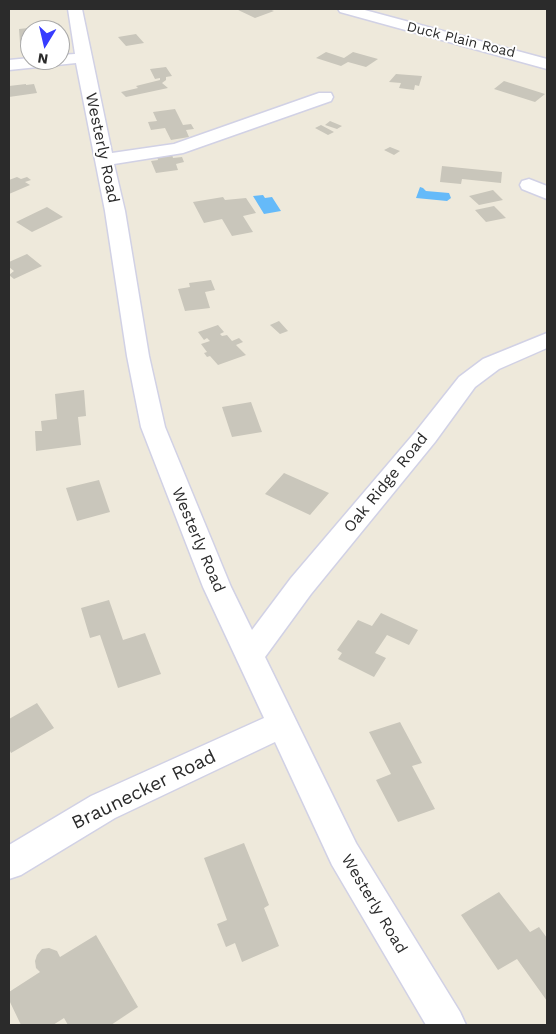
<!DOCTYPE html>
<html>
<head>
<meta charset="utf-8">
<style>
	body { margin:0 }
	#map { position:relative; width:556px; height:1034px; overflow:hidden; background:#eee9db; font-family:"Work Sans",sans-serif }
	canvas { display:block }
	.frame { position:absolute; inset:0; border:10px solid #2b2b2b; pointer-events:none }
	.north { position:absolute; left:20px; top:20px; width:50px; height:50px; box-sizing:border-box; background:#fff; border:1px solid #aaa; border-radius:50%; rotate:189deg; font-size:14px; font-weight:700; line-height:20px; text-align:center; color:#2b2b2b }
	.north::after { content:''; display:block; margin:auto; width:18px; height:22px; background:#373cff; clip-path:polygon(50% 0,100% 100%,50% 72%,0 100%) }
</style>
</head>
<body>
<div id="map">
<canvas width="556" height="1034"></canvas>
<div class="frame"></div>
<div class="north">N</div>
</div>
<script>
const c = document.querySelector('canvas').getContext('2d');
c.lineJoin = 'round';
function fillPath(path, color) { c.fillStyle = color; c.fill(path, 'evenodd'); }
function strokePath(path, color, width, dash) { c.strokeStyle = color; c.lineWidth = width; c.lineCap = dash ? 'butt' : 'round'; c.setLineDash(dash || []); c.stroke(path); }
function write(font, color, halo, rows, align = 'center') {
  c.font = font + ' "Work Sans",sans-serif'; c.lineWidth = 4; c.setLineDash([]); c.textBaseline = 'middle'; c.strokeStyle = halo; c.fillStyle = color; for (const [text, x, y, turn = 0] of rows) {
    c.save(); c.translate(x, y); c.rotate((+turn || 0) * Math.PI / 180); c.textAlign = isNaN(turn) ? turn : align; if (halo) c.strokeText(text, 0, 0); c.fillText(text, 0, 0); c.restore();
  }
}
fillPath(new Path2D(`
	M420 187 423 188 426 191 449 193 451 198 447 201 416 198Z
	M263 195 265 198 272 197 281 211 264 214 253 196Z`), '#65baf9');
fillPath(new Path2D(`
	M236 9H269L274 11 255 18Z
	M38 27 39 30H30V49L26 50 25 43H20L19 29Z
	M136 34 144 43 126 46 118 37Z
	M326 52 344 58 353 52 378 59 366 67 348 62 341 66 316 58Z
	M166 67 172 76 166 77V80L162 83 168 88 126 97 121 92 138 88 136 86 160 80V78L155 79 150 69Z
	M396 74 422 76 419 86 415 85 414 90 399 88 401 83 389 82Z
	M504 81 545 94 535 102 494 89Z
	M26 84V85L34 84 37 93 9 97V86Z
	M175 109 183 125 191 124 194 129 186 130 189 137 171 140 165 128 151 130 148 122 157 121 153 112Z
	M330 121 342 126 337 129 325 125Z
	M321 125 334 132 328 135 315 128Z
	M390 147 400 151 394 155 384 150Z
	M172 154 173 158 182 157 184 162 176 164 178 170 156 173 151 161 158 160 157 156Z
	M442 166 502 172 501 183 462 179 461 184 440 182Z
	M17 177 21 179 27 177 31 180 25 182 30 185 9 194V180Z
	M493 190 503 200 479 205 469 196Z
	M223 197 225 200 246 198 256 213 243 216 253 232 232 236 222 219 204 223 193 202Z
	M494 206 506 218 486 222 475 210Z
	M47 207 63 217 32 232 16 222Z
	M27 254 42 266 14 279 9 275 14 271 9 267V262Z
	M211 280 215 290 205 292 210 308 185 311 178 289 190 287 189 283Z
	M279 321 288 331 280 334 270 325Z
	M218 325 224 332 220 334 222 336 227 335 232 341 239 338 243 342 236 345 246 355 218 365 210 356 207 357 204 353 207 352 201 344 210 341 207 338 204 340 198 332Z
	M84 390 86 416 78 417 81 445 36 451 35 431H42L41 421 57 419 55 394Z
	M251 402 262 432 232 437 222 407Z
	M284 473 329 493 310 515 265 494Z
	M99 480 110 512 77 521 66 488Z
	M109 600 123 640 145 633 161 674 118 688 100 635 90 638 81 608Z
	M381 613 418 630 409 645 387 635 375 653 386 658 374 677 338 659 342 653 337 650 358 620 372 626Z
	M37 703 54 728 11 753 9 749V719Z
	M400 722 422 763 412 766 435 809 398 822 376 780 391 774 369 732Z
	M244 843 269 905 264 908 279 946 242 962 235 943 226 947 217 924 227 920 204 858Z
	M499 892 530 932 539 927 547 938V1001L517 959 498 970 461 915Z
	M96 935 138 1007 111 1025H68L64 1018 53 1025H21L9 1000V992L40 972 36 968 35 961 37 955 42 949 49 948 57 951 60 957Z`), '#c9c6bb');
const minor = new Path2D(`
	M68 9H82L112 153 174 144 319 93H331L333 97 331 101 183 153 114 164 125 211 149 356 165 427 231 587 252 630 291 578 417 430 459 377 483 359 547 333V348L499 369 475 387 435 442 311 594 265 657 356 843 460 1012 466 1025H426L332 865 275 742 115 818 21 875 9 879V845L91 796 264 718 203 587 141 427 127 356 105 211 76 63 9 70V60L30 58V60H60V55L75 54Z
	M338 9H361L547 59V69L340 12Z
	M529 179 547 186V199L522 189 520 185 522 181Z`);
strokePath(minor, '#d1d1e5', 3);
fillPath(minor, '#fff');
write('14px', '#2b2b2b', '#fff', [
	["Duck Plain Road",461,40,14]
]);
write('16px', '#2b2b2b', '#fff', [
	["Westerly Road",102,148,78],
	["Oak Ridge Road",386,483,-51],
	["Westerly Road",198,540,67],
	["Westerly Road",374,904,59]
]);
write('19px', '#2b2b2b', '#fff', [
	["Braunecker Road",144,790,-26]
]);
</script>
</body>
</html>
